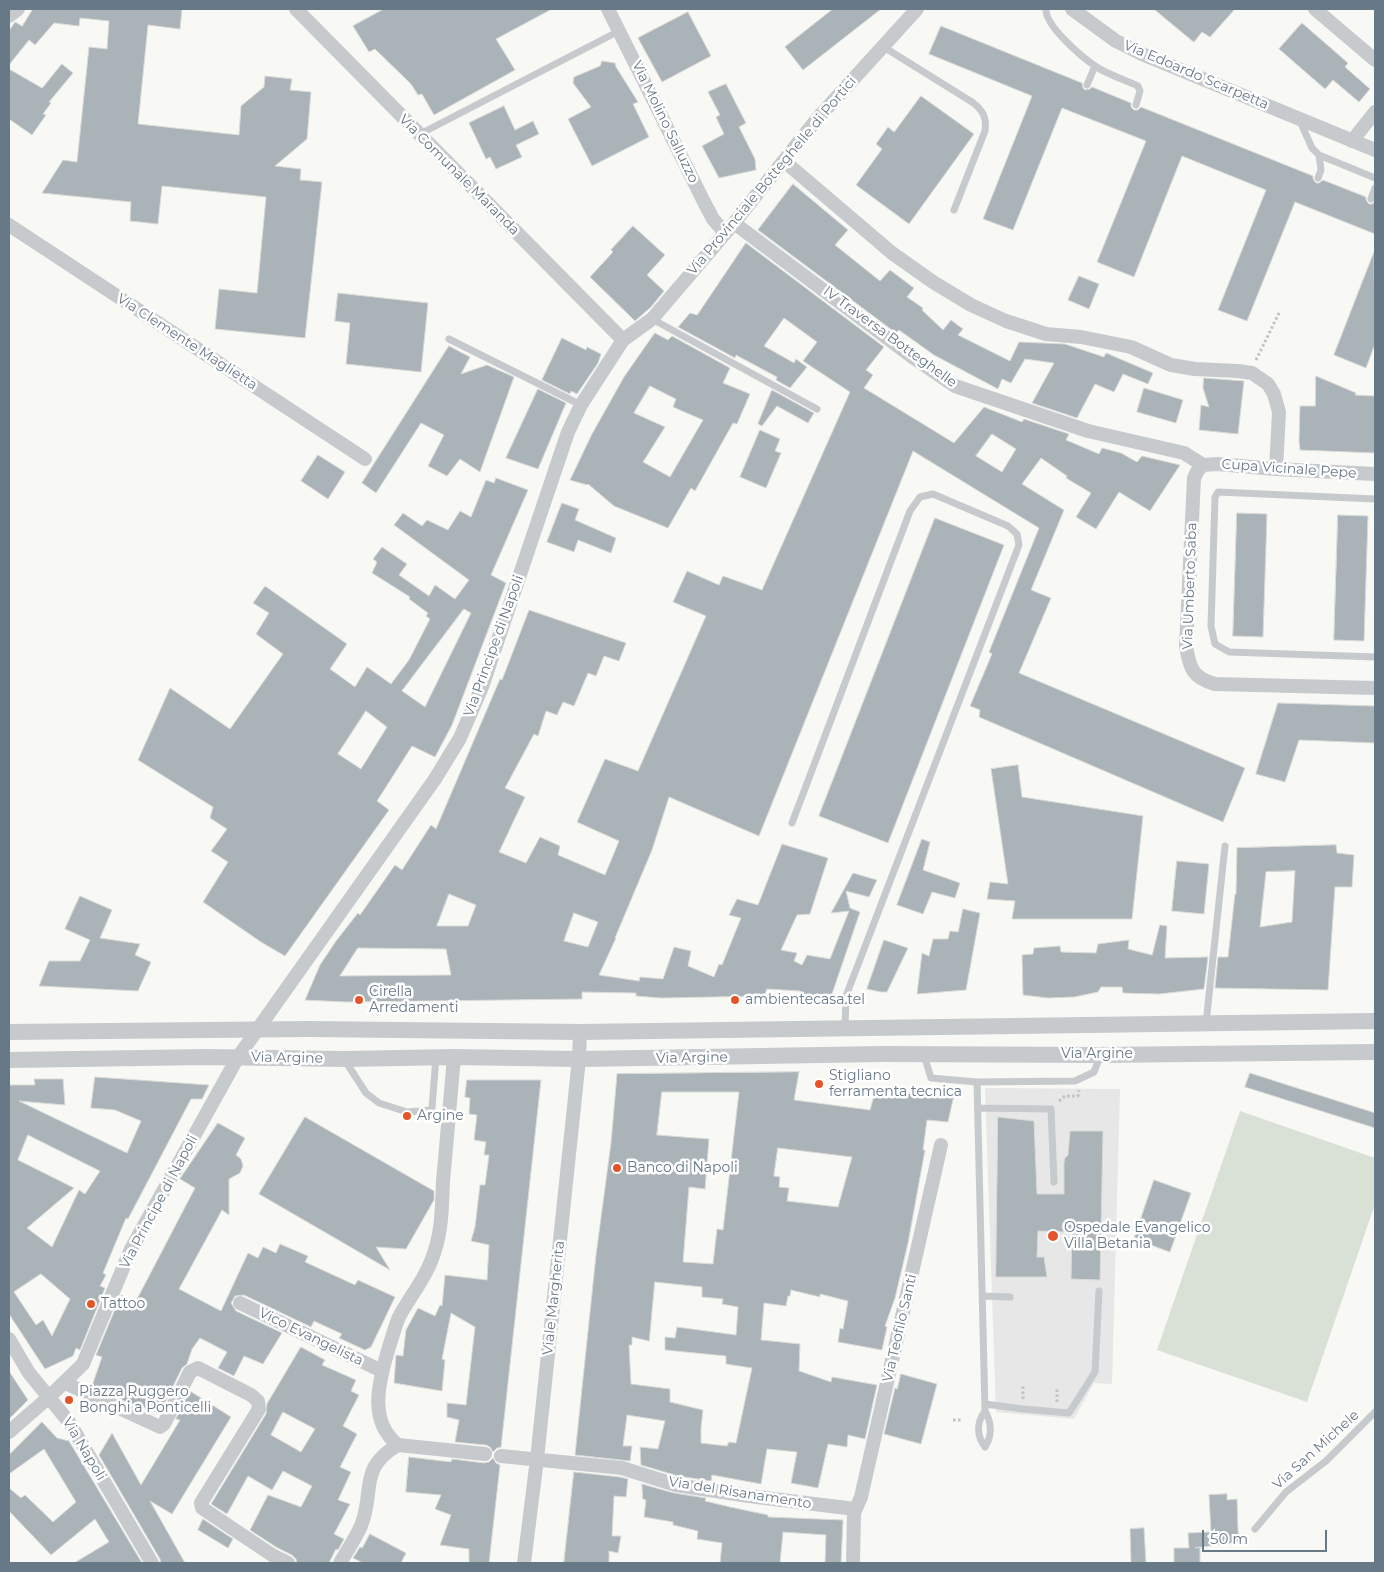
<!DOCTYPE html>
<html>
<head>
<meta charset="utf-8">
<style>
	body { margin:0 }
	#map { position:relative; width:1384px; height:1572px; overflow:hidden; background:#f8f8f5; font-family:Montserrat,sans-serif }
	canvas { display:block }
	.frame { position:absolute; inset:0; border:10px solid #677887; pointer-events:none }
	.scale { position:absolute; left:1202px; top:1530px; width:125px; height:22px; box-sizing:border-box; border:2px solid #677887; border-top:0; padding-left:6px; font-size:15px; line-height:18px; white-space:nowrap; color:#677887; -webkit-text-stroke:4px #fff; paint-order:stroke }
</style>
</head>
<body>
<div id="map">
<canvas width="1384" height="1572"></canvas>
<div class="frame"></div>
<div class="scale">50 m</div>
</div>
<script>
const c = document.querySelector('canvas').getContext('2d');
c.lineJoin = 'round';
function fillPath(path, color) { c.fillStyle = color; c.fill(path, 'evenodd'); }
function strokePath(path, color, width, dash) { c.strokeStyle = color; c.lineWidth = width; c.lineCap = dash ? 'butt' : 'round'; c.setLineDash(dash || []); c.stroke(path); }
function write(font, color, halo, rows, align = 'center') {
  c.font = font + ' Montserrat,sans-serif'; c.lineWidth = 5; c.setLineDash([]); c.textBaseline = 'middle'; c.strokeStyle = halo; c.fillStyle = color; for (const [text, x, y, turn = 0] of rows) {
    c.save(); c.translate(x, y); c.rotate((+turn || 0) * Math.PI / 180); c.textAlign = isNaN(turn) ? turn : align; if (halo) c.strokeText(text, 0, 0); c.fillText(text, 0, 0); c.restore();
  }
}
fillPath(new Path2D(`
	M985 1088 1120 1089 1112 1384 1094 1383 1074 1419 996 1412Z`), '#e6e7e6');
fillPath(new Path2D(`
	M1240 1111 1375 1158V1204L1307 1402 1157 1350Z`), '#d9e0d6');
const building = new Path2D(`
	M33 9H182L180 29 148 25 138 124 239 135 241 106 264 87 265 76 292 79 290 90 311 92 307 139 275 166 301 169 300 180 322 182 305 338 215 329 219 289 257 293 266 197 162 186 158 224 130 221 131 202 42 193 63 160 77 162 89 47 107 49 109 21 80 18 79 26 54 23 35 45 29 40 9 65V31L15 22 22 26Z
	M384 9H552L496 39 515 70 434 115 422 94 418 95 411 84 375 49 369 52 353 26Z
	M833 9H881L803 70 785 47Z
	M1154 9H1235L1210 37 1202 32 1194 42Z
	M688 12 711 56 662 82 638 38Z
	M1302 23 1348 63 1345 67 1370 89 1359 102 1333 80 1325 89 1279 49Z
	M941 26 1082 83 1083 88 1085 90 1090 89 1092 87 1131 103V107L1134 110H1138L1141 107 1313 176V179L1316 183H1319L1323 180 1366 197V200L1369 204H1372L1375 202V234L1295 202 1247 321 1218 310 1266 190 1182 156 1134 277 1097 262 1146 141 1062 108 1013 230 983 219 1032 96 929 54Z
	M602 61 615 63 616 67 638 102 633 104 649 137 592 166 568 119 591 107 573 83 574 77 600 66Z
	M62 64 73 73 49 102 51 103 43 114 46 115 32 135 9 119V69L42 88Z
	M726 84 746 123 739 127 755 159 756 170 719 178 702 146 724 134 716 117 720 115 708 92Z
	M921 96 974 134 909 224 856 185 882 149 876 144 888 127 894 132Z
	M504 106 515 130 533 121 539 134 516 145 522 157 496 169 490 157 486 159 469 123Z
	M793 184 848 230 835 245 880 281 890 270 914 288 907 297 923 308 922 310 943 330 951 320 963 329 958 335 1010 361 1019 342 1065 344 1104 357 1106 353 1153 373 1148 384 1123 374 1114 392 1095 384 1077 418 1032 403 1054 363 1025 359 1011 383 1002 379 998 389 934 355 899 330 896 333 758 230Z
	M633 226 665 255 647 275 664 291 651 307 635 321 590 277 613 252 611 250Z
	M746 243 884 347 866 370 873 375 864 388 954 443 984 407 1022 422 1024 419 1069 434 1066 440 1099 454 1102 448 1121 453 1137 462 1142 456 1180 465 1150 511 1119 492 1096 529 1076 517 1091 493 1066 478 1067 476 1041 458 1022 484 1064 510 1031 590 1051 598 1019 673 1245 768 1223 822 979 717 980 710 970 706 992 654 989 652 1039 528 913 451 759 836 669 797 652 850 615 938H616L599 975 639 981 640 977 663 979 674 947 691 951 688 966 714 977 719 964 722 965 741 918 729 915 737 899 758 905 782 844 828 858 810 914 797 915 781 950 797 953 794 961 802 965 807 955 830 959 849 911 831 913 853 873 877 880 869 897 846 891 850 908 860 912 832 994 798 996 800 991 767 989 764 996 661 998 636 996V993L582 992V999L346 1002 305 1000 320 965 336 941 358 913 360 915 395 865 402 870 431 825 436 829 500 679 502 680 529 610 626 643 619 661 604 656 596 676 588 673 574 706 563 702 557 715 546 711 538 736 534 734 505 788 525 797 499 852 526 863 540 837 560 846 558 855 605 875 619 841 577 822 605 759 638 771 706 616 673 602 687 571 719 585 723 576 762 590 850 392 803 361 817 342 784 318 764 346 794 363 796 359 807 367 790 388 776 380 777 377 736 355 735 358 678 327 690 313 697 315ZM992 434 1016 449 1002 472 976 456ZM449 894 476 905 468 926H437ZM574 913 598 922 588 947 564 941ZM358 948 446 949 451 975 340 976Z
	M1374 252 1375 344 1366 368 1334 355Z
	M1079 276 1099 284 1089 309 1068 300Z
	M338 293 428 303 421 372 346 364 350 323 335 321Z
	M655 333 668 340 672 336 730 368 723 383 750 394 737 424 733 423 695 491 691 488 668 528 614 506 588 484 587 485 570 480 592 434 624 377ZM650 386 676 399 673 407 703 420 670 477 643 462 665 427 634 413Z
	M562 338 586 350 587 347 601 354 598 363 577 394 571 391 570 394 542 380Z
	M449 346 470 357 461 374 487 365 514 377 480 472 460 459 447 476 428 466 444 435 421 423 376 493 362 483Z
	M1316 376 1356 393 1355 395 1375 396V453L1300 450 1299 441 1300 406H1315Z
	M1204 378 1244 381 1238 434 1199 430 1201 405 1209 407 1203 388Z
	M1144 388 1183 400 1176 423 1137 412Z
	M538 389 566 403 538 469 506 458Z
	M772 390 814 413 808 423 777 406 762 426 758 424Z
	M760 430 780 439 775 451 781 453 766 488 740 477Z
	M318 455 345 472 328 499 301 481Z
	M496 478 528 490 491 575 506 583 452 725 435 757 412 746 377 801 389 810 285 956 261 942 203 902 228 862 211 851 227 829 210 818 213 807 138 760 170 688 230 729 283 654 256 634 269 613 253 603 265 586 347 644 330 669 355 687 367 667 391 684 409 660 430 619 426 616 428 613 409 599 410 597 372 573 377 562 373 559 382 547 407 564 399 575 429 596 435 585 455 599 469 580 394 525 403 513 422 526 427 520 448 530 460 511 471 517 486 480 494 483ZM464 609 471 613 425 707 402 691ZM366 711 387 727 361 769 338 754Z
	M562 503 579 509 575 520 616 538 611 553 578 540 574 552 547 542Z
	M1237 513 1267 514 1263 637 1233 636Z
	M1338 515 1368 516 1364 641 1334 640Z
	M935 518 1004 545 888 843 819 816Z
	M1278 703 1375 706V743L1299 740 1285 782 1256 774Z
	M1018 765 1022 797 1143 816 1132 919H1012L1015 901 987 899 990 882 1008 884 991 769Z
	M922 839 930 842 923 870 960 883 955 898 932 892 923 914 897 905Z
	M1336 845 1337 853 1354 855 1352 887H1335L1328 990 1215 988 1218 957H1228L1235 894H1236L1237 848ZM1295 871 1292 922 1260 927 1266 872Z
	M1177 861 1209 864 1204 914 1172 911Z
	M80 896 112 910 100 938 140 944 135 955 151 962 138 991 39 986 49 961H80L90 940 65 929Z
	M963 909 980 913 966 990 917 994 922 953 929 956 933 939H948L950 931 958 932Z
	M1160 925 1167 926 1165 958 1208 957 1204 989 1159 994 1123 993 1122 987H1101L1098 992 1074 997 1048 998 1023 995 1022 955 1033 954 1034 948 1060 946 1061 952 1096 953 1098 944 1129 940 1128 949 1152 955Z
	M884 940 908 948 887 992H881L867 989Z
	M799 1072 794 1100 870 1110 875 1092 954 1095 948 1122 927 1120 923 1150H925L908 1243 895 1298 885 1326 887 1327 882 1350 838 1342 840 1328 843 1329 848 1301 820 1294V1297L791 1290 790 1296H788L786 1306 764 1303 761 1340 800 1344 799 1371 831 1382 832 1377 877 1385 865 1439 848 1435 847 1447 828 1444 818 1488 791 1483 797 1452 767 1449 761 1484 712 1475 711 1481 678 1476 641 1465 640 1447 658 1449 665 1421 627 1415 623 1446H632L630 1461 575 1455 596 1255 611 1143 617 1074ZM662 1092H739L723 1230 717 1229 713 1264 683 1262 689 1187 705 1189 709 1139 657 1135ZM778 1148 852 1157 838 1207 787 1201 789 1188 779 1187 780 1177 774 1176ZM655 1282 702 1287V1297L723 1299 722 1304 738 1307 736 1335 677 1327 675 1338 665 1337V1350L726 1356V1364L752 1368 736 1443 729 1442 727 1446 701 1443V1428L703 1410 670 1402V1389L631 1384 629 1345H632V1337L649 1341Z
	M1250 1073 1375 1113V1128L1245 1087Z
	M95 1077 209 1085 202 1099H191L128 1219 126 1218 103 1273 106 1275 100 1286 105 1288 80 1350 76 1348 73 1356 45 1369 9 1314V1085H35L34 1079H63L65 1105 19 1101 127 1153 141 1121 115 1110 91 1108ZM28 1135 100 1171 85 1194 79 1190 52 1247 27 1228 74 1188 18 1160ZM41 1274 70 1299 52 1336 43 1320 36 1325 14 1292Z
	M467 1080H541L501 1447 497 1448 493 1452 490 1447 486 1445 455 1442 459 1420 447 1417V1403L466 1405 475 1327 451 1313 442 1359 445 1360 442 1391 394 1383 396 1355 403 1356 406 1330 418 1308 435 1316 440 1305 442 1306 445 1275 487 1280 489 1245 471 1241 475 1227 480 1185H485L489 1155H484L486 1142 474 1140 477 1115 469 1114 470 1098 465 1097Z
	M305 1117 434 1191V1200L406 1249 376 1247 390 1270 259 1194Z
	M998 1117 1034 1121 1037 1194H1064V1162L1065 1158 1068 1155 1070 1131H1103L1100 1280 1071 1279 1072 1232 1038 1231 1037 1257H1044L1047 1277H996Z
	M218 1123 245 1138 236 1155 241 1159 243 1166 240 1173 229 1179V1215L222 1210 179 1289 221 1311 248 1253 258 1258 263 1247 276 1253 280 1244 308 1256 305 1262 355 1285 358 1280 395 1297 371 1347 365 1350 339 1338 342 1334 314 1321 311 1327 244 1295 235 1296 231 1303 236 1311 282 1333 263 1364 244 1356 234 1376 218 1368 227 1352 200 1338 192 1349 187 1364 182 1368 160 1413 124 1401 92 1386 102 1357 96 1355 121 1295 136 1301 195 1188 180 1179Z
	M1154 1180 1191 1193 1170 1252 1134 1239Z
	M301 1347 325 1360 322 1365 356 1380 351 1391 359 1395 343 1426 357 1434 340 1467 351 1472 338 1500 350 1504 334 1534 344 1539 338 1550 336 1549 329 1563H297L296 1559 292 1555 276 1547 250 1530 268 1495 301 1507 312 1486 283 1471 272 1490 248 1476 227 1514 211 1504 266 1414 267 1404ZM283 1412 315 1429 301 1452 271 1435Z
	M9 1371 28 1400 9 1419Z
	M901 1374 937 1384 921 1444 884 1434 895 1388 897 1389Z
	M190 1391 231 1417 172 1514 150 1501 185 1563H161L160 1559 99 1455 112 1433 141 1485 180 1420 176 1419Z
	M42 1422 57 1438 69 1441 142 1563H74L109 1542 95 1519 51 1555 9 1511V1488L21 1498 25 1495 53 1522 76 1502 44 1449 9 1474V1455Z
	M409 1457 451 1462 452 1459 484 1463 489 1462 493 1458 496 1463 500 1465 489 1563H469V1549L440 1545 451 1515 435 1509 441 1495 406 1492Z
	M574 1472 620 1477 628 1479 626 1497 614 1496 612 1536H621L618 1553 609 1551V1563H564Z
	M642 1484 674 1493 706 1498 705 1501 730 1507 768 1515V1517L843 1520 841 1563H825L826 1535 783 1532 780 1563H720L722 1543 697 1539 698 1531 673 1525V1522L644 1517 646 1500 643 1499Z
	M1227 1494V1500L1237 1499 1238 1531 1240 1539H1238V1542L1195 1548 1200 1547V1563H1174V1548H1189L1188 1533 1211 1532 1209 1495Z
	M203 1519 233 1539 228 1548 198 1530Z
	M1144 1528 1146 1563H1131L1130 1529Z
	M370 1534 406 1553 401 1563H363L353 1558 360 1547 362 1548Z`);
fillPath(building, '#aab3b8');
strokePath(building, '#dadad7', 1);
strokePath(new Path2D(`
	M1256 360 1280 311
	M1059 1101 1065 1096H1078L1079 1090
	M1023 1399V1384
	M1057 1402V1388
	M953 1420H962`), '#c0c2c4', 3, [2.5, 2.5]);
strokePath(new Path2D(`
	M1046 9C1045 26 1082 57 1095 66 1108 75 1124 79 1138 86L1140 91 1136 105
	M882 46 972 102C983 110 987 118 985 131L954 210
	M1087 85 1095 66
	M1300 121 1312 148 1319 155 1375 178
	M420 134 619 31
	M1318 178 1321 170 1319 155
	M1371 199 1375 188
	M652 319 817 409
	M449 339 581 405
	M1375 499 1218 492 1215 497 1211 626 1215 644 1229 652 1375 657
	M792 823 910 511 920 497 933 494 1008 526 1017 534 1019 545 846 996 845 1027
	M1206 1023 1225 846
	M924 1055 931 1078 977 1082 1075 1081 1094 1072 1100 1056
	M344 1059 366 1093 379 1103 407 1112 431 1110 432 1108 436 1057
	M977 1082 985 1411C992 1423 992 1436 985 1447 977 1436 976 1423 985 1411
	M978 1108 1051 1109 1054 1182
	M983 1296 1010 1297
	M985 1404 1023 1409 1069 1413 1095 1372 1099 1291
	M1255 1529 1286 1492 1326 1461 1375 1412`), '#c6cacd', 7);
strokePath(new Path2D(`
	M296 9 623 340
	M608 9 704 202 713 219 725 233
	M1072 9 1116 41 1142 54 1375 150
	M1315 9 1375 60
	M9 16 18 9
	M1352 141 1375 112
	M784 161 892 253 933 282 971 305 1006 321 1046 334 1081 337 1131 347 1171 365 1195 369 1238 371 1252 373 1268 384 1274 394 1279 412 1276 469
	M734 223 911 356 955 386 1088 431 1184 453 1203 465
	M9 225 365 459
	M1203 465 1198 470 1194 478 1186 647C1190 669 1193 678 1215 684L1375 688
	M1203 465 1217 464 1276 469 1375 474
	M454 1057C450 1099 447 1140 443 1182 442 1204 442 1229 435 1250 428 1275 411 1295 399 1317 394 1329 391 1341 387 1354 378 1385 369 1422 398 1445L485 1454
	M240 1303 382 1371
	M9 1339 29 1373 69 1422 152 1563
	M65 1383 160 1427 164 1424 190 1372 198 1368 251 1395 258 1401 259 1409 201 1503 202 1508 272 1555 288 1563
	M9 1432 49 1397 83 1364 131 1249 238 1057 435 779 460 738 482 687 568 432 581 405 623 340 652 319 734 223 817 119 917 9
	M501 1456 622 1468 676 1485 749 1496 855 1509
	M340 1563C347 1551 355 1539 361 1526 375 1491 358 1468 398 1445
	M524 1563 537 1459 579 1059 580 1032
	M853 1563 854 1513 861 1497 941 1145`), '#c6cacd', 14);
strokePath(new Path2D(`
	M9 1032 308 1029 580 1032 1375 1021
	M9 1060 207 1057 344 1059 454 1057 579 1059 882 1054 1100 1055 1375 1052`), '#c6cacd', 16);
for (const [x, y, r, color] of [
	[359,1000,5,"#e55428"],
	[735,1000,5,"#e55428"],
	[819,1084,5,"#e55428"],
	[407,1116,5,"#e55428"],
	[617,1168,5,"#e55428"],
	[1053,1236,6,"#e55428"],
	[91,1304,5,"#e55428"],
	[69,1400,5,"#e55428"]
]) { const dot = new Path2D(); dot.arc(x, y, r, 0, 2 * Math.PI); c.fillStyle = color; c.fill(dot); strokePath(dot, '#fff', 2); }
write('14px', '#677887', '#fff', [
	["Via Edoardo Scarpetta",1196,75,23],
	["Via Molino Salluzzo",665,122,64],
	["Via Comunale Maranda",459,175,45],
	["Via Provinciale Botteghelle di Portici",772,176,-50],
	["IV Traversa Botteghelle",890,337,36],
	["Via Clemente Maglietta",187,342,33],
	["Cupa Vicinale Pepe",1289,469,4],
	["Via Umberto Saba",1190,586,-88],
	["Via Principe di Napoli",494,646,-70],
	["Via Argine",1097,1054],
	["Via Argine",287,1058,1],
	["Via Argine",692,1058,-1],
	["Via Principe di Napoli",159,1202,-62],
	["Viale Margherita",554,1298,-84],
	["Via Teofilo Santi",900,1328,-77],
	["Vico Evangelista",311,1337,26],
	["Via Napoli",84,1449,59],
	["Via San Michele",1316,1450,-42],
	["Via del Risanamento",740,1493,9]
]);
write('14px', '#677887', '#fff', [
	["Cirella",369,992],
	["Arredamenti",369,1008],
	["ambientecasa.tel",745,1000],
	["Stigliano",829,1076],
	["ferramenta tecnica",829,1092],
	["Argine",417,1116],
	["Banco di Napoli",627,1168],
	["Ospedale Evangelico",1064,1228],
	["Villa Betania",1064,1244],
	["Tattoo",101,1304],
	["Piazza Ruggero",79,1392],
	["Bonghi a Ponticelli",79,1408]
], 'left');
</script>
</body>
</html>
